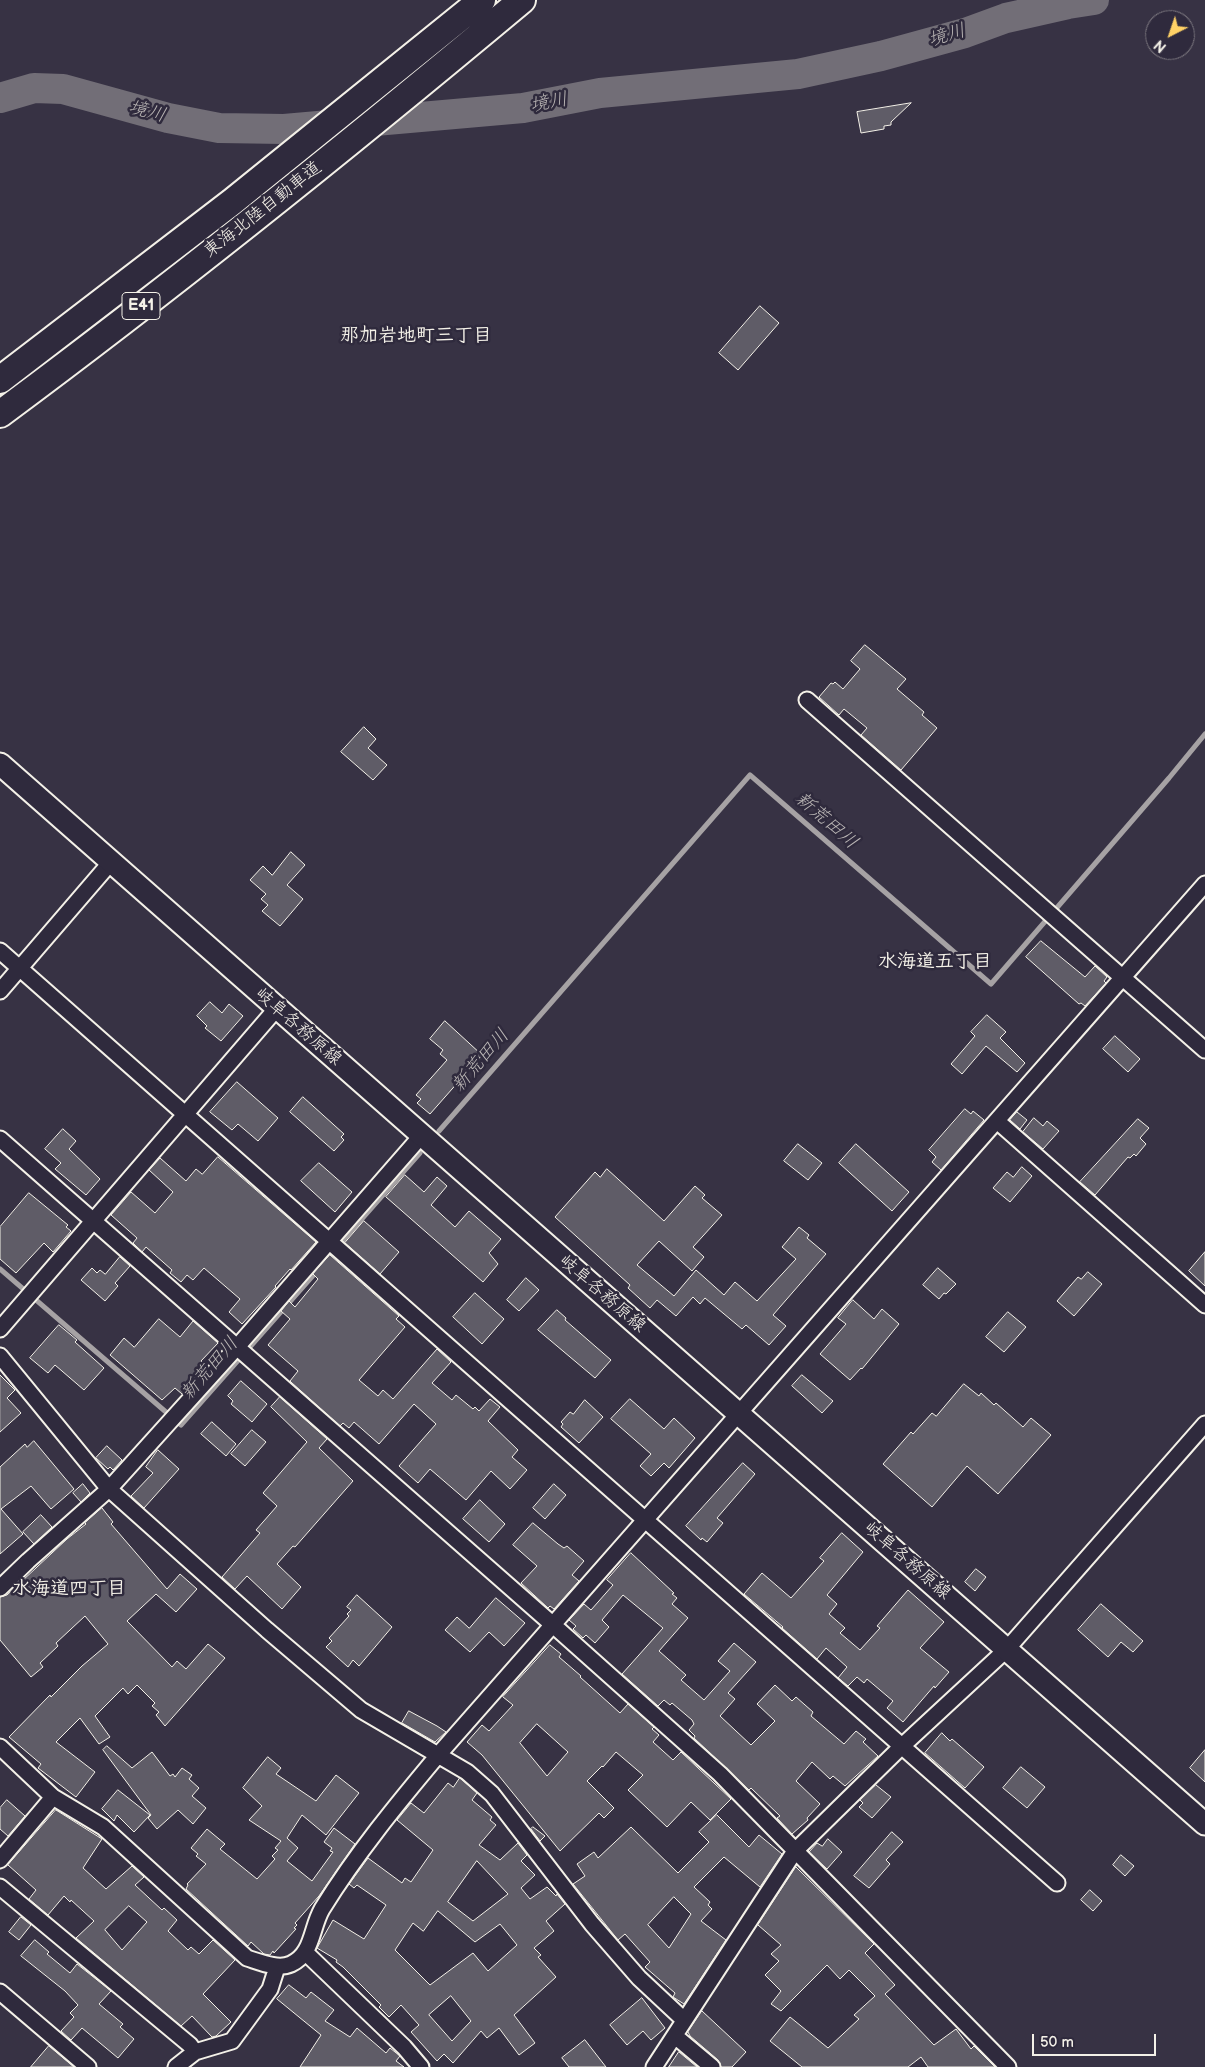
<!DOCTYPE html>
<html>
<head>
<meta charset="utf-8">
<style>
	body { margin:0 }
	#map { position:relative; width:1205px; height:2067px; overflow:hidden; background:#373244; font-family:"Balsamiq Sans",sans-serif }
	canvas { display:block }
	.north { position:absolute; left:1145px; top:10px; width:50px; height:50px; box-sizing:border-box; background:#2f2a3d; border:1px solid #7e7a81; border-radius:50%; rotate:221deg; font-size:14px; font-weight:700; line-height:20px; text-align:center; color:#f4f1e8 }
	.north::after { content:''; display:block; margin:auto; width:18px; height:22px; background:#ffd166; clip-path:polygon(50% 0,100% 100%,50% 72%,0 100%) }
	.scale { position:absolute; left:1032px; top:2034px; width:124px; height:22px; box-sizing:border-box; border:2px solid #f4f1e8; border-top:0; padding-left:6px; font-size:15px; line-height:18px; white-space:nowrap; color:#f4f1e8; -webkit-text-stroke:4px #2f2a3d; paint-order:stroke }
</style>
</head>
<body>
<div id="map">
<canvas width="1205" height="2067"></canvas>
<div class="north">N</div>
<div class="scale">50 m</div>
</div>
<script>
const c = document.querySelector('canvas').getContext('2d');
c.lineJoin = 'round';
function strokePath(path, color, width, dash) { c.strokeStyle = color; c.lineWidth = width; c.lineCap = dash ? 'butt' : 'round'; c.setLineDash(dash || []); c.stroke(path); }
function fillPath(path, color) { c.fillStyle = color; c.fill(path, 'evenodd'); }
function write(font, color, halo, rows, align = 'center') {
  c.font = font + ' "Balsamiq Sans","Klee One",sans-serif'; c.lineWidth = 5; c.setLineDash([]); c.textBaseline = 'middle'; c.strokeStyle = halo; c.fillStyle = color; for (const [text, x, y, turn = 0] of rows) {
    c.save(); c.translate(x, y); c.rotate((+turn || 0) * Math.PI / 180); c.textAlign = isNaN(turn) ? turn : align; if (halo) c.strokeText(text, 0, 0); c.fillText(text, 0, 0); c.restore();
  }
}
strokePath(new Path2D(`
	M439 1131 750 775 991 984 1169 778 1205 734
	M337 1247 420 1153
	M0 1269 181 1425 317 1271`), '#a6a2a4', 5);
strokePath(new Path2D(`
	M0 98 34 88 63 89 168 118 219 128 284 129 523 108 600 93 798 74 881 56 965 33 1006 18 1068 4 1094 0`), '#726e77', 30);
const building = new Path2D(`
	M911 103 891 122V125L884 126V129L861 133 857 112Z
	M760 306 779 323 738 370 719 353Z
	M865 645 906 679 897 689 924 712 922 715 937 728 901 770 861 735 867 728 844 709 839 715 819 697 831 683 833 684 835 682 843 689 860 669 851 661Z
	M364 727 376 739 368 748 387 765 373 780 341 752Z
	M291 852 305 865 287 885 303 899 280 926 262 911 268 905 261 899 266 894 250 880 263 866 272 875Z
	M1041 941 1085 977 1095 966 1107 977 1104 981 1106 983 1085 1006 1081 1003 1079 1004 1026 957Z
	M210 1002 222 1013 229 1004 243 1016 221 1041 205 1028 207 1026 197 1016Z
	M987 1015 1006 1032 1000 1038 1025 1063 1017 1072 986 1046 962 1074 951 1064 975 1036 971 1032Z
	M445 1021 482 1055 430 1114 417 1103 421 1099 416 1095 447 1060 440 1054 443 1050 430 1039Z
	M1115 1036 1140 1059 1128 1072 1103 1049Z
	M237 1082 278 1118 258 1141 238 1124 232 1130 210 1112Z
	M303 1097 344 1134 341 1137 344 1140 334 1151 290 1112Z
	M965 1109 971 1114 973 1111 984 1120 941 1170 932 1162 936 1157 929 1150Z
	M1017 1112 1027 1120 1020 1129 1010 1120Z
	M1034 1118 1043 1126 1047 1121 1059 1131 1043 1149 1023 1132Z
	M1138 1119 1149 1128 1140 1138 1146 1144 1136 1156 1134 1154 1130 1158 1128 1157 1095 1195 1080 1182Z
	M63 1129 76 1141 69 1149 100 1179 86 1195 55 1169 61 1163 45 1149Z
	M798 1144 822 1163 808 1180 784 1161Z
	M856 1144 909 1192 892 1211 839 1163Z
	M218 1157 316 1242 291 1270 290 1269 275 1286 276 1287 242 1324 229 1312 240 1299 204 1268 193 1280 187 1275 181 1282 170 1273 172 1270 146 1247 142 1252 133 1243 137 1238 111 1215 131 1192 155 1213 173 1192 149 1170 160 1158 186 1181 196 1169 202 1174Z
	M319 1163 352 1192 335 1212 301 1181Z
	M1022 1167 1032 1176 1010 1202 993 1188 1007 1172 1013 1177Z
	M607 1169 664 1221 695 1186 705 1195 702 1198 722 1215 693 1247 704 1257 692 1271 659 1241 637 1265 674 1296 696 1270 724 1295 735 1282 757 1301 796 1259 782 1247 799 1227 809 1235 807 1238 826 1254 773 1315 786 1326 769 1345 746 1325 742 1329 705 1298 700 1304 693 1297 676 1316 657 1300 650 1308 628 1288 630 1285 555 1217 595 1172 600 1177Z
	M405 1175 424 1192 437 1177 447 1186 431 1205 455 1227 469 1211 501 1239 489 1253 498 1264 483 1282 386 1197Z
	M29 1193 68 1225 66 1227 71 1231 53 1252 44 1243 16 1273 0 1259V1227Z
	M364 1221 399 1252 380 1274 345 1243Z
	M1205 1252V1286L1189 1271Z
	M330 1255 399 1316 396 1319 405 1327 359 1380 378 1396 383 1390 393 1399 437 1349 451 1362 432 1383 452 1400 456 1395 473 1409 475 1407 479 1411 490 1399 500 1407 488 1421 518 1450 512 1457 527 1470 510 1489 491 1471 466 1500 430 1469 418 1483 399 1466 436 1424 414 1404 379 1444 354 1422 349 1428 343 1423 340 1426 292 1383 290 1381 298 1371 268 1345 290 1319 281 1311 289 1301 295 1307 318 1279 313 1274Z
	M120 1257 130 1266 115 1283 118 1286 105 1301 81 1280 92 1268 97 1273 100 1270 105 1274Z
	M938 1268 956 1284 946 1294 944 1293 939 1299 923 1285Z
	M1088 1272 1102 1284 1074 1316 1057 1301 1078 1277 1081 1279Z
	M526 1278 539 1290 519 1311 507 1300Z
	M475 1293 504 1319 482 1344 453 1317Z
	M853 1300 874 1319 882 1309 899 1324 862 1369 861 1368 850 1380 820 1354 846 1324 838 1318Z
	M557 1310 566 1318 565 1320 611 1360 595 1378 538 1330Z
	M1008 1312 1026 1327 1004 1352 986 1337Z
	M159 1319 180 1337 193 1321 218 1343 201 1361 207 1366 182 1394 175 1388 162 1400 110 1355 124 1338 134 1347Z
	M59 1325 77 1340 75 1342 104 1368 84 1390 55 1365 48 1373 30 1358Z
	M0 1375 15 1390 7 1398 21 1413 0 1432Z
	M802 1375 833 1401 822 1413 792 1386Z
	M241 1381 267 1404 252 1422 231 1404 233 1401 228 1396Z
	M964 1384 979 1396 981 1393 994 1405 996 1403 1023 1427 1031 1418 1051 1435 998 1494 967 1466 932 1507 883 1464 911 1432 913 1434 932 1413 936 1416Z
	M280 1397 327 1439 319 1448 353 1481 295 1547 293 1546 277 1564 301 1587 282 1609 247 1576 235 1589 222 1577 260 1533 256 1530 277 1506 263 1493 307 1442 271 1407Z
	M630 1399 664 1429 674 1418 695 1438 669 1468 664 1463 651 1476 640 1466 651 1454 611 1419Z
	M585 1400 603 1417 579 1443 561 1427 563 1424 561 1422 570 1412 573 1414Z
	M212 1422 236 1444 226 1456 201 1434Z
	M252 1430 266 1442 245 1466 231 1454Z
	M34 1441 74 1489 51 1509 31 1486 1 1509 23 1534 0 1554V1467L25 1444 27 1447Z
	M107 1446 122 1460 113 1470 110 1467 108 1469 96 1458Z
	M158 1450 179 1469 144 1508 131 1496 153 1473 146 1467Z
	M743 1463 755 1474 717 1518 723 1523 707 1542 702 1538 701 1540 686 1526Z
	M83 1484 90 1493 81 1502 73 1493Z
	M554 1484 566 1495 545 1519 533 1508Z
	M480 1500 505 1524 489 1542 463 1519Z
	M102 1508 113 1522 111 1524 167 1589 180 1574 197 1589 176 1612 156 1594 127 1621 172 1667 177 1661 186 1669 208 1644 225 1658 165 1726 156 1715 159 1712 152 1706 155 1703 137 1685 128 1694 123 1688 95 1716 110 1737 99 1744 80 1718 56 1742 95 1772 76 1797 38 1768 41 1764 9 1737 50 1695 51 1697 82 1666 108 1644 85 1616 56 1643 58 1646 40 1663 43 1667 31 1677 0 1640V1597L7 1595 67 1539 86 1524 85 1523Z
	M41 1515 52 1527 34 1544 23 1532Z
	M533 1523 558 1544 564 1548 567 1546 584 1561 572 1575 579 1581 554 1609 550 1606 548 1608 521 1583 537 1566 513 1545Z
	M842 1533 863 1552 827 1595 837 1604 829 1614 845 1628 840 1633 860 1650 880 1628 877 1626 908 1590 944 1622 920 1648 949 1672 935 1688 934 1686 903 1722 887 1708 893 1701 867 1679 864 1683 857 1677 848 1686 838 1678 847 1667 826 1648 817 1659 782 1628 783 1627 744 1594 762 1573 791 1598 824 1561 820 1558Z
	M631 1553 674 1593 672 1594 677 1598 672 1604 688 1618 659 1651 686 1675 681 1680 704 1700 730 1671 718 1661 734 1643 756 1662 728 1693 735 1699 720 1716 751 1745 775 1721 757 1704 775 1685 792 1701 796 1697 813 1712 811 1716 844 1744 856 1731 866 1739 863 1742 878 1756 845 1786 833 1776 830 1779 812 1762 796 1781 820 1804 807 1818 808 1820 792 1834 777 1818 780 1816 751 1788 749 1790 694 1738 695 1736 689 1730 694 1724 692 1720 672 1703 670 1705 664 1700 658 1706 622 1674 663 1628 623 1595 602 1620 609 1627 595 1643 586 1635 583 1638 573 1629 576 1626 569 1620 584 1604 591 1610 613 1585 607 1580Z
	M976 1569 986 1577 975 1591 965 1582Z
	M357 1595 392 1627 359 1666 353 1660 348 1667 326 1647 332 1641 329 1638 349 1616 347 1614 351 1610 347 1607Z
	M496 1598 525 1623 504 1646 489 1632 470 1652 445 1630 457 1617 469 1628Z
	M1101 1604 1143 1641 1133 1652 1121 1642 1108 1657 1078 1630Z
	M550 1645 561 1654 559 1657 581 1676 580 1677 620 1713 628 1704 654 1727 652 1729 659 1735 653 1742 673 1760 681 1752 731 1799 710 1820 691 1802 667 1827 628 1790 643 1775 616 1752 603 1767 602 1766 587 1781 614 1808 604 1818 599 1813 560 1851 482 1755 467 1742 482 1725 489 1731 513 1705 503 1697ZM537 1724 568 1752 547 1776 520 1743Z
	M409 1711 437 1726 446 1732 435 1742 402 1723Z
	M942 1733 950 1741 952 1739 984 1767 965 1788 925 1753Z
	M107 1746 132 1768 152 1752 170 1776 173 1774 175 1777 182 1768 192 1775 189 1779 199 1788 192 1796 206 1808 193 1824 178 1810 157 1829 148 1818 151 1815 103 1750Z
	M1205 1750V1782L1190 1768Z
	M268 1757 281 1768 276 1774 316 1801 336 1775 359 1793 326 1835 302 1815 287 1838 298 1848 287 1861 312 1881 333 1852 330 1851 332 1848 324 1842 334 1828 355 1844 319 1896 295 1923 297 1925 294 1928 296 1929 274 1953 273 1951 270 1955 264 1954 251 1942 248 1946 186 1889 188 1885 187 1884 206 1864 196 1856 198 1854 191 1848 207 1829 225 1844 220 1849 257 1879 275 1859 272 1856 278 1850 275 1848 281 1841 249 1820 262 1806 243 1788Z
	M1021 1767 1045 1787 1027 1808 1003 1788Z
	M460 1778 477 1793 472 1800 492 1817 490 1820 496 1825 479 1845 500 1860 518 1843 527 1855 521 1861 535 1875 521 1888 530 1899 547 1887 556 1896 557 1894 565 1904 546 1921 554 1931 534 1948 541 1955 538 1957 556 1977 514 2015 535 2043 519 2055 499 2028 487 2038 481 2031 453 2063 444 2054 437 2061 411 2032 419 2025 401 2005 389 2017 379 2007 381 2005 343 1967 336 1962 337 1960 317 1948 333 1920 364 1939 386 1905 357 1885 354 1888 349 1884 368 1858 402 1883 405 1878 411 1882 433 1850 397 1820 411 1803 424 1813 448 1783 453 1787ZM477 1861 508 1894 473 1921 448 1902ZM438 1911 475 1942 500 1924 517 1945 488 1971 473 1953 430 1985 395 1950 413 1923 423 1931ZM451 1996 471 2021 452 2041 429 2015Z
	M876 1785 891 1797 872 1818 859 1807 863 1803 860 1800Z
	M118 1790 150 1815 134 1832 117 1815 114 1821 102 1809Z
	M7 1800 25 1816 8 1836 0 1829V1808Z
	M56 1810 102 1839 83 1868 106 1889 132 1866 144 1877 135 1885 162 1910 164 1908 177 1920 168 1931 188 1950 191 1947 199 1954 213 1940 235 1960 203 1994 231 2022 216 2036 212 2037 192 2016 181 2026 76 1938 94 1921 71 1900 70 1902 64 1896 48 1915 29 1899 36 1890 8 1865ZM129 1906 147 1922 122 1950 105 1930Z
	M717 1815 749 1847 759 1835 782 1854 760 1887 724 1857 694 1887 710 1902 708 1905 712 1909 701 1921 726 1940 684 2004 673 1997 675 1993 645 1967 650 1962 625 1934 618 1940 573 1884 585 1876 577 1864 594 1852 598 1858 631 1827 678 1873 709 1842 699 1832ZM674 1897 691 1914 669 1948 648 1925Z
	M533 1827 545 1836 540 1841 531 1829Z
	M892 1832 903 1842 886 1860 890 1864 869 1888 854 1876Z
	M828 1839 842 1852 827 1869 809 1852 817 1843 822 1846Z
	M1121 1855 1134 1866 1125 1876 1113 1865Z
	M796 1867 874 1944 865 1953 895 1985 885 1994 934 2045 956 2029 971 2049 974 2046 995 2067H928L921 2057 908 2067H802L770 2041 790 2017 828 2048 859 2019 854 2015 875 1996 849 1970 840 1979 827 1965 781 2011 771 2004 781 1991 765 1975 779 1961 771 1954 781 1945 758 1925Z
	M1090 1890 1102 1901 1093 1911 1081 1900Z
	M21 1917 31 1925 19 1940 9 1932Z
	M35 1940 49 1952 47 1954 70 1973 77 1964 111 1991 99 2004 123 2024 120 2027 134 2039 118 2058 82 2028 71 2040 61 2031 74 2017 70 2013 78 2005 65 1991 21 1956Z
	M289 1985 306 1998 311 1992 334 2010 325 2021 350 2037 357 2028 386 2053 390 2048 400 2056 396 2061 404 2067H300L321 2035 277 1999Z
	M642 1998 665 2028 651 2040 643 2031 627 2045 610 2025Z
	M702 2011 746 2052 732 2067H721L718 2060 690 2036 688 2032Z
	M585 2040 606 2067H569L562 2058Z
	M49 2046 74 2067H31Z
	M679 2052 697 2067H669Z`);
fillPath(building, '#5f5c67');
strokePath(building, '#f4f1e8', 1);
const street = new Path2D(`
	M807 700 1205 1050
	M0 951 1057 1883
	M0 991 111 862
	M997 1121 1205 1305
	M0 1139 552 1624 720 1774 1008 2067
	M0 1329 277 1008
	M0 1356 109 1489 267 1630 361 1710 467 1772 492 1794 592 1924 639 1978 684 2020
	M0 1588 28 1561 109 1489 237 1347 422 1135
	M0 1747 53 1797 103 1827 247 1958C260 1962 278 1970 291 1964 313 1954 311 1928 322 1909 356 1854 397 1804 439 1754L1205 884
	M0 1860 53 1797
	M0 1887 190 2045 195 2052
	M306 1953 404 2047 421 2067
	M0 1992 88 2067
	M675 2036 712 2067
	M176 2067 195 2052 232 2041 270 1989 277 1967
	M654 2067 795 1851 901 1747 1007 1649 1205 1424`);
const secondary = new Path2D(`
	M0 764 1205 1824`);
const highway = new Path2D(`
	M0 380 232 202 482 0
	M0 414C178 282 352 142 522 0`);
strokePath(street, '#f4f1e8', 19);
strokePath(secondary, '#f4f1e8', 25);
strokePath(highway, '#f4f1e8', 30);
strokePath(street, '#2f2a3d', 15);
strokePath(secondary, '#2f2a3d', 21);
strokePath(highway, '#2f2a3d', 26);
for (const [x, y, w] of [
	[141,306,38]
]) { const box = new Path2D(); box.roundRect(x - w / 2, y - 13.5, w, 27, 4); c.fillStyle = '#2f2a3d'; c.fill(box); strokePath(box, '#f4f1e8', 1); }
write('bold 16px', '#f4f1e8', null, [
	["E41",141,306]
]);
write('18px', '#f4f1e8', '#2f2a3d', [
	["東海北陸自動車道",263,210,-38],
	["岐阜各務原線",298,1027,41],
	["岐阜各務原線",602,1294,41],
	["岐阜各務原線",907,1561,41]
]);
write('italic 19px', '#bab6b5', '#2f2a3d', [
	["境川",947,36,-17],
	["境川",549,103,-11],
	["境川",147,112,15],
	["新荒田川",826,821,41],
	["新荒田川",481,1061,-49],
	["新荒田川",210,1369,-49]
]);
write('bold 19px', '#f4f1e8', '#2f2a3d', [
	["那加岩地町三丁目",416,336],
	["水海道五丁目",935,962],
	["水海道四丁目",69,1589]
]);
</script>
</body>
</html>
